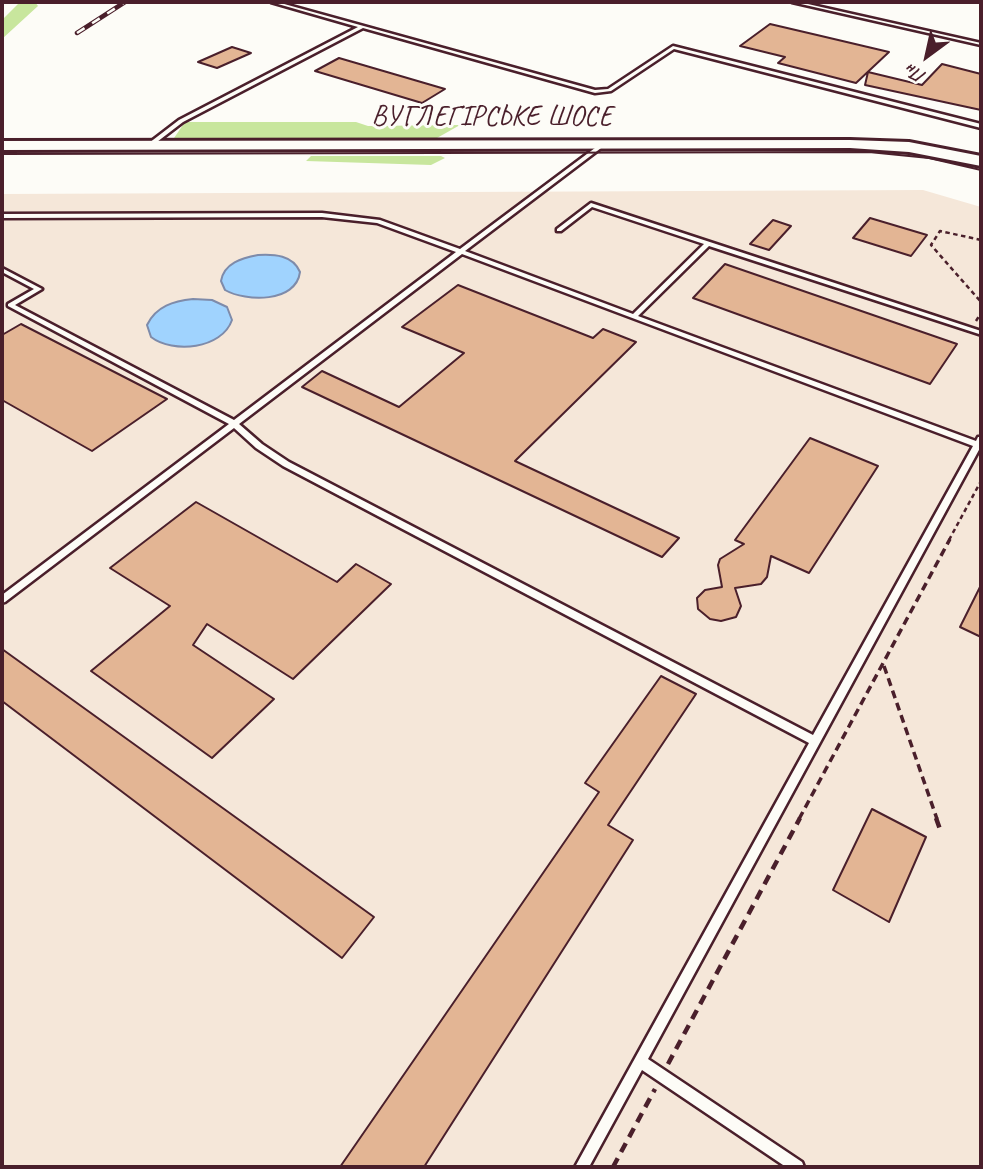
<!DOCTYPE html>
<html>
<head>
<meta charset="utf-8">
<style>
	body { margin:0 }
	#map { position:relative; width:983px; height:1169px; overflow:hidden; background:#fdfcf7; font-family:Caveat,sans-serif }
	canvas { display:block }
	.frame { position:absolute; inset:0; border:4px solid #4a1f2b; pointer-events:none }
	.north { position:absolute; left:892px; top:21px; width:70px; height:70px; -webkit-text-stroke:5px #fdfcf7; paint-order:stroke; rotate:213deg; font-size:19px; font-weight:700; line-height:28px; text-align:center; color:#4a1f2b }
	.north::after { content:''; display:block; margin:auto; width:24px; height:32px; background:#4a1f2b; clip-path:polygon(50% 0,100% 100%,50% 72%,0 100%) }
</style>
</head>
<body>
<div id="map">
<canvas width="983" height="1169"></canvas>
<div class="frame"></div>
<div class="north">Пн</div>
</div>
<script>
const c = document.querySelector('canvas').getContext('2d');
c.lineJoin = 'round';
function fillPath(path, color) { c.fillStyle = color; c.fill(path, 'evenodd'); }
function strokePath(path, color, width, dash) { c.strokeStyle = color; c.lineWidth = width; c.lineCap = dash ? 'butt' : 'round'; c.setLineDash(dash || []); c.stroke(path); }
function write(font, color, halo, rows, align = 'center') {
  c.font = font + ' Caveat,sans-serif'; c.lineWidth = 6; c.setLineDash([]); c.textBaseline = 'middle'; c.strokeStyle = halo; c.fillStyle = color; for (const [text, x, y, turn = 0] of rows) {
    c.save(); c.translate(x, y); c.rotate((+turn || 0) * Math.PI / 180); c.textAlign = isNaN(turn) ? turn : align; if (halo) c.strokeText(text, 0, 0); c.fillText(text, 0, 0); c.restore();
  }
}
fillPath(new Path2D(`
	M923 190 981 207V1167H2V194Z`), '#f5e7d9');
fillPath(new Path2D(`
	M20 2H35L38 6 2 39V20Z
	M185 122H356L368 126 460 125 437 138H174Z
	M311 156H441L445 158 431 165 306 161Z`), '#c8e69d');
const water = new Path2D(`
	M258 255C274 254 293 255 300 272 296 303 246 302 225 290L221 281C224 263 242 258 258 255Z
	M193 299 212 300 227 307 232 320C222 349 173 354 151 337L147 325C156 306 174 301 193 299Z`);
fillPath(water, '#a0d3fe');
strokePath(water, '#7e8baa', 2);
const building = new Path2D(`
	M770 24 817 35 889 52 856 83 778 63 785 57 740 46Z
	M232 47 251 53 217 68 198 62Z
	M339 58 445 89 422 103 315 71Z
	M942 64 981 74V110L865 85 868 72 922 85Z
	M870 218 927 235 911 256 853 238Z
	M773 220 791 226 769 250 750 244Z
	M725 264 957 344 930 384 693 298Z
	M458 285 593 338 603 329 636 342 515 461 679 538 662 557 302 387 322 371 399 407 464 353 402 327Z
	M21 324 167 399 92 451 2 400V335Z
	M810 438 878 466 809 573 771 556 767 577 761 584 735 588 741 606 736 617 721 621 710 619 698 609 697 598 705 590 722 587 718 565 720 559 744 544 735 540Z
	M196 502 337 582 356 564 391 584 293 679 207 624 193 645 274 699 212 758 91 671 170 606 110 568Z
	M981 585V637L960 627Z
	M2 649 374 917 342 958 2 701Z
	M661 676 696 694 608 825 633 840 424 1167H340L599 792 585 783Z
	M872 809 926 837 889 922 833 890Z`);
fillPath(building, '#e3b594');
strokePath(building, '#4a1f2b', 2);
const lane = new Path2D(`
	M271 2H277L595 90 608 89 673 46 981 124V128L674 49 611 91 595 93 363 28 183 122 153 145H149V143L179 120 358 27Z
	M792 2H799L981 43V45Z
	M603 142 606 144 605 145 465 251 633 314 704 244 592 207 561 231H557V229L591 203 981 331V335L979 334 709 246 638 316 976 441 978 437H981V448H980L648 1059 802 1162 804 1167H786L642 1070 589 1167H575L809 743 283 466 256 448 234 428 5 602 2 603V595L229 424 8 306V304L34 289 2 272V268L42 289 15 305 234 420 456 252 377 223 322 217 2 218V214L322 213 380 220 460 249ZM462 254 973 446 813 735 289 462 262 444 239 424Z`);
const secondary = new Path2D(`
	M850 140 909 142 981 156V166L909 152 850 148 2 150V141Z`);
strokePath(lane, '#4a1f2b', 5);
strokePath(secondary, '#4a1f2b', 6);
strokePath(new Path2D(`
	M981 240 940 231 931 245 981 302
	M976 321 981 313
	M949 540 981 481`), '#4a1f2b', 2.5, [4.5, 3.5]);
strokePath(new Path2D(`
	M884 666 937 819
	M799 819 950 539`), '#4a1f2b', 3.5, [8, 5]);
strokePath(new Path2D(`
	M936 818 941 832
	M668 1064 800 818
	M613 1167 655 1089`), '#4a1f2b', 4.5, [10, 7]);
fillPath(lane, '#fdfcf7');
fillPath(secondary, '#fdfcf7');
strokePath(new Path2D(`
	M2 154 869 152 929 158 981 170`), '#4a1f2b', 2);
const rail = new Path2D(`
	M77 33 125 2`);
strokePath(rail, '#4a1f2b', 4.5);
strokePath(rail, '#fdfcf7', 2.5, [9]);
write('28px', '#4a1f2b', '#fdfcf7', [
	["ВУГЛЕГІРСЬКЕ ШОСЕ",492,118]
]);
</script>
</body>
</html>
